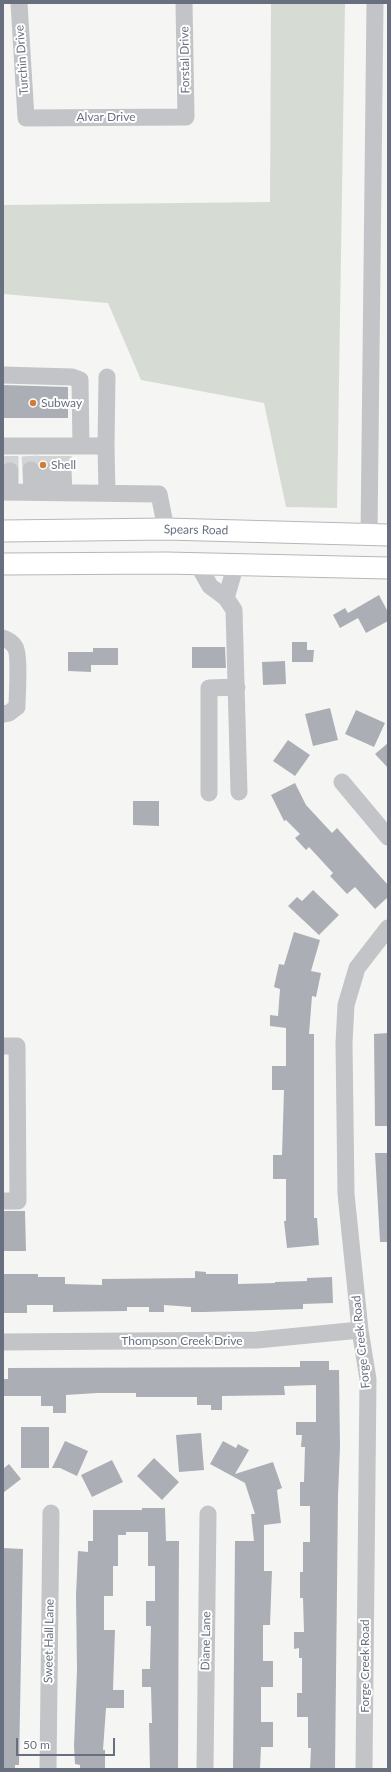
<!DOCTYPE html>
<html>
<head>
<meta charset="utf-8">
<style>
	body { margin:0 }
	#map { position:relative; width:391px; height:1772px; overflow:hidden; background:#f5f6f3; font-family:Lato,sans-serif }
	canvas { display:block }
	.frame { position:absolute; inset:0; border:4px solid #687080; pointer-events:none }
	.scale { position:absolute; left:16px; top:1738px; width:99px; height:18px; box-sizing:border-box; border:2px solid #687080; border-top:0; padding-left:5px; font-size:12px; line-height:14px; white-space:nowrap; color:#687080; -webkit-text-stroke:3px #fff; paint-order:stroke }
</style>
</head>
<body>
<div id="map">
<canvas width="391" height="1772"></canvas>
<div class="frame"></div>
<div class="scale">50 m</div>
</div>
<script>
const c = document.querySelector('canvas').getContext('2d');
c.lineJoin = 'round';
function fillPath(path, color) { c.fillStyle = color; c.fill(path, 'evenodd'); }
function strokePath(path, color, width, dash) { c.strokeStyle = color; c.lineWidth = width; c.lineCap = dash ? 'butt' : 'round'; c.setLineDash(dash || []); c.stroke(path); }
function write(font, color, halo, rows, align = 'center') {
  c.font = font + ' Lato,sans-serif'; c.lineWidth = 4; c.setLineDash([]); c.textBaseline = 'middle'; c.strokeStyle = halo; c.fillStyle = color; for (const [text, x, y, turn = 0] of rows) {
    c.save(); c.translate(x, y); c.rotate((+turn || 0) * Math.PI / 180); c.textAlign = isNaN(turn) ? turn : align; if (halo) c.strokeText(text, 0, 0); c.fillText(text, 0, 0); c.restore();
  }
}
fillPath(new Path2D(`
	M271 3H345L337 508 286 507 264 403 141 380 108 303 3 294V205L270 202Z`), '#d6dcd4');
fillPath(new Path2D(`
	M3 385 68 387V418H3Z
	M379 595 388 612V621L366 633 358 618 340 628 333 615 345 608 348 613Z
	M292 642H307V650H314L313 662H292Z
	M192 647H225L226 668H192Z
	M93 648H118V665H91V672L68 671V652H93Z
	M285 661 286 684 263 685 262 662Z
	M330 708 338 740 313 746 305 714Z
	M356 710 385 723 374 747 345 734Z
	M288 740 310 755 295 776 273 761Z
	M388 743V768L375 754Z
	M295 783 306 805 332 833 337 828 388 885V897L375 909 355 887 347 894 330 876 333 873 309 847 306 850 295 838 300 834 286 820 284 821 271 795Z
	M133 801H159V826L133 825Z
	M313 890 339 915 319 935 288 906 297 897 302 901Z
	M294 932 320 940 311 971 321 973 316 997 312 996 309 1034H314V1218H317L319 1245 287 1248 284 1221H286V1179H273V1155H282L284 1090H272V1066H286V1028L270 1026V1015L278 1016 280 989 274 987 279 964 284 965Z
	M388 1033V1126H375L374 1034Z
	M375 1153H388V1242H380Z
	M3 1211H25L26 1251H3Z
	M195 1271 206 1272V1274H238V1284L275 1283V1282L307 1281V1278L332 1277 333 1303 303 1304V1309L204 1312H191V1307L164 1305V1312H149V1307H127V1311L53 1312V1305H27V1313H3V1274H38V1277H65V1284L102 1285V1279L195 1278Z
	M300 1361H329V1370H339L340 1447 338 1496 335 1769H310L311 1748H308V1717H297V1693H302V1658H299V1648L294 1649V1632H304L303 1598H300V1572H303V1542H310V1506H300V1482H304L305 1447H301L302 1435H296V1422H316V1385L284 1386 285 1395 222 1396V1410H211V1405H197V1397H136V1393H97L66 1395V1413H53V1406H41V1396H3V1379H8V1368L300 1367Z
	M21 1427H49V1468H21Z
	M201 1433 204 1470 179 1472 176 1435Z
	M65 1441 88 1451 77 1476 60 1468H52Z
	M223 1441 236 1448 238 1444 249 1450 235 1474 273 1462 282 1488 277 1490 281 1523 264 1525V1571H272L270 1625H263V1661H273V1687H261V1722H273V1747H261L260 1769H233L235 1541H254L251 1514H255L245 1483 210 1464Z
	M154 1458 179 1482 162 1500 137 1476Z
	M112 1460 123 1482 92 1497 81 1475Z
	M9 1464 21 1479 3 1493V1469Z
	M142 1508H165L166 1541H179L178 1769H150L149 1723H152L151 1687H142V1669H150L151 1626H146V1601H155V1566H148V1532H126V1535H118V1566H113V1596H104V1630H115L113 1690H124V1708H106L103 1750H105V1769H80V1765L75 1764 74 1746 77 1670 76 1595 78 1551 88 1552V1541H93V1510H142Z
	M3 1548 23 1549 19 1765H15V1769H3Z`), '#abafb5');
strokePath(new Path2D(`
	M30 456 31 470
	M10 471V456
	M46 471V456
	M63 471V456`), '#d2d4d6', 17, [17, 8]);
const major = new Path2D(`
	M3 531 166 529 388 535
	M3 564 166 563 388 568`);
strokePath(major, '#b5b7bb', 23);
strokePath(new Path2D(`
	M19 3 26 118 186 117 184 3
	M3 375 72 377 80 380 81 446
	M3 446H106L107 493
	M106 446 107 377
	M31 470 32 492
	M10 471V492
	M46 471 47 492
	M63 471 64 492
	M3 492 159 494 166 529
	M369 534 375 3
	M197 563 210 586 226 598 234 610 239 792
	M226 598 236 564
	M3 638C9 640 12 642 15 647 20 654 17 697 17 707L9 713 3 714
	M342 782 388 837
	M209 793V688L237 687
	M3 1046H17L18 1201H3
	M3 1342 257 1340 360 1330
	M48 1769 51 1513
	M205 1769 208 1514
	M364 1769 368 1379 360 1330 346 1194 344 1043 346 1005 357 968 388 928`), '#c2c4c7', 17);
strokePath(major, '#fff', 21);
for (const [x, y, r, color] of [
	[33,403,4,"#ce7e3a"],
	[43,465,4,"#ce7e3a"]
]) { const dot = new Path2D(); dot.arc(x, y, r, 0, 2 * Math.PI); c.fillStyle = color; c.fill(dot); strokePath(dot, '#fff', 1.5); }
write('12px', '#687080', '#fff', [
	["Turchin Drive",22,60,-94],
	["Forstal Drive",185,60,-91],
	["Alvar Drive",106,117],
	["Spears Road",196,530,1],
	["Thompson Creek Drive",182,1341],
	["Forge Creek Road",361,1342,-96],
	["Sweet Hall Lane",49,1641,-89],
	["Diane Lane",206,1641,-89],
	["Forge Creek Road",365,1666,-90]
]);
write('12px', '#687080', '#fff', [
	["Subway",41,403],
	["Shell",51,465]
], 'left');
</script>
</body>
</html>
